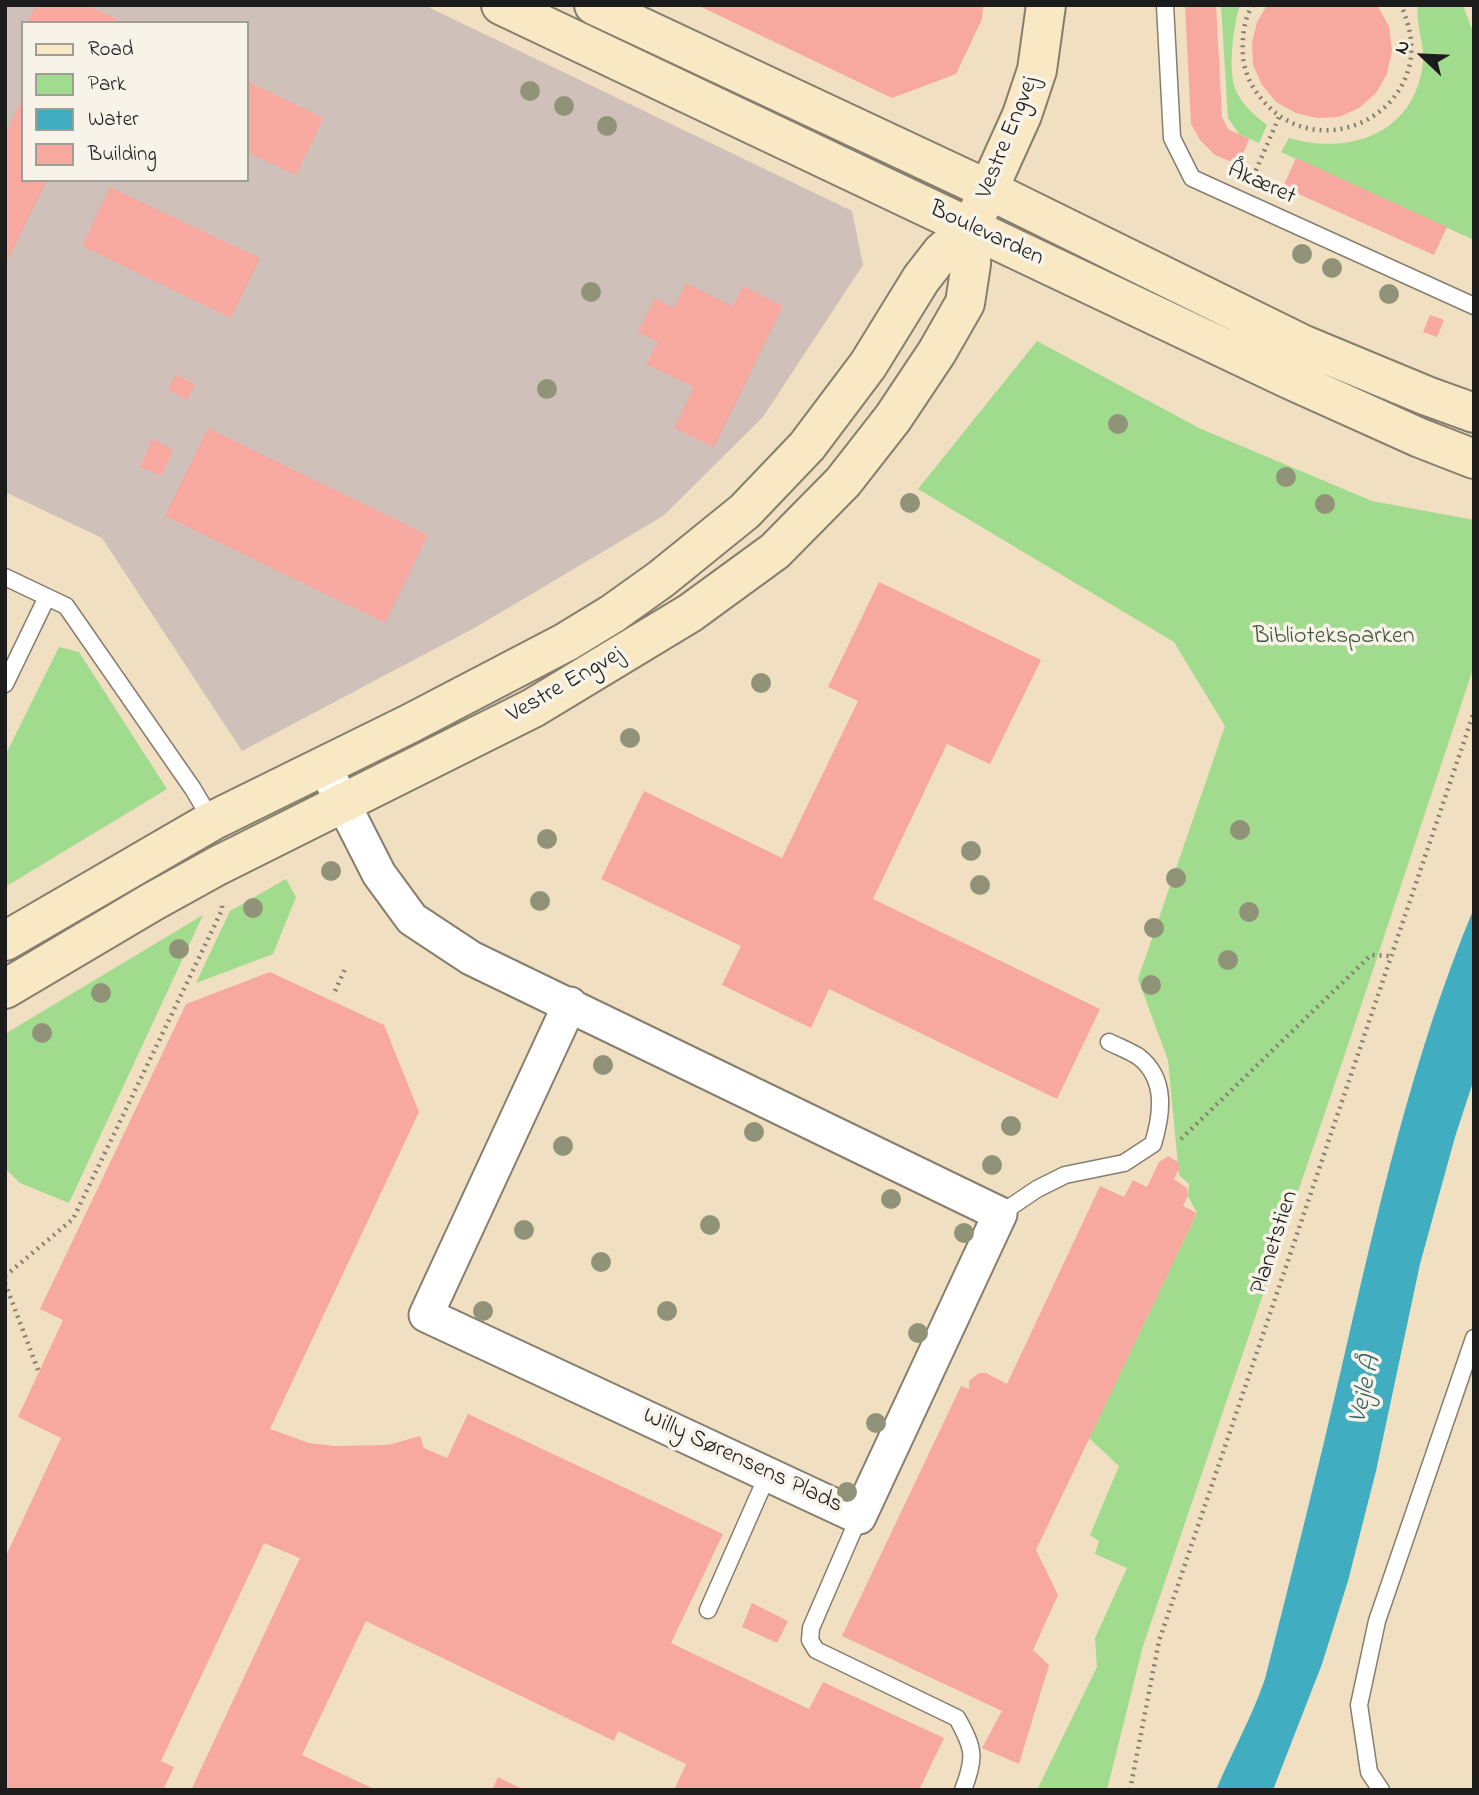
<!DOCTYPE html>
<html>
<head>
<meta charset="utf-8">
<style>
	body { margin:0 }
	#map { position:relative; width:1479px; height:1795px; overflow:hidden; background:#f0dfc0; font-family:"Indie Flower",sans-serif }
	canvas { display:block }
	.frame { position:absolute; inset:0; border:7px solid #1c1c1c; pointer-events:none }
	.legend { position:absolute; left:21px; top:21px; width:228px; height:161px; box-sizing:border-box; background:#f7f3e8; border:2px solid #9f9d96; margin:0; padding:9px 12px; list-style:none; font-size:21px; color:#1c1c1c }
	.legend li { display:flex; align-items:center; gap:14px; height:35px }
	.legend b { width:35px; border:2px solid #9f9d96 }
	.north { position:absolute; left:1388px; top:21px; width:70px; height:70px; -webkit-text-stroke:5px #f7f3e8; paint-order:stroke; rotate:293deg; font-size:19px; font-weight:700; line-height:28px; text-align:center; color:#1c1c1c }
	.north::after { content:''; display:block; margin:auto; width:24px; height:32px; background:#1c1c1c; clip-path:polygon(50% 0,100% 100%,50% 72%,0 100%) }
</style>
</head>
<body>
<div id="map">
<canvas width="1479" height="1795"></canvas>
<div class="frame"></div>
<ul class="legend">
<li><b style="height:9px;background:#f8e8c3"></b>Road</li>
<li><b style="height:19px;background:#a1db8e"></b>Park</li>
<li><b style="height:19px;background:#41adc0"></b>Water</li>
<li><b style="height:19px;background:#f7a99f"></b>Building</li>
</ul>
<div class="north">N</div>
</div>
<script>
const c = document.querySelector('canvas').getContext('2d');
c.lineJoin = 'round';
function fillPath(path, color) { c.fillStyle = color; c.fill(path, 'evenodd'); }
function strokePath(path, color, width, dash) { c.strokeStyle = color; c.lineWidth = width; c.lineCap = dash ? 'butt' : 'round'; c.setLineDash(dash || []); c.stroke(path); }
function write(font, color, halo, rows, align = 'center') {
  c.font = font + ' "Indie Flower",sans-serif'; c.lineWidth = 7; c.setLineDash([]); c.textBaseline = 'middle'; c.strokeStyle = halo; c.fillStyle = color; for (const [text, x, y, turn = 0] of rows) {
    c.save(); c.translate(x, y); c.rotate((+turn || 0) * Math.PI / 180); c.textAlign = isNaN(turn) ? turn : align; if (halo) c.strokeText(text, 0, 0); c.fillText(text, 0, 0); c.restore();
  }
}
fillPath(new Path2D(`
	M5 5H424L852 211 863 265 763 417 663 516 476 627 242 751 102 538 5 492ZM23 23H247V180H23Z`), '#cfc1ba');
fillPath(new Path2D(`
	M1221 5H1240C1233 25 1227 75 1237 93 1244 106 1255 116 1267 125L1259 143 1239 134 1228 118Z
	M1418 5H1463L1474 35V240L1281 152 1289 138C1350 156 1415 133 1423 63 1425 44 1415 23 1418 5Z
	M1037 341 1201 429 1372 501 1474 520V666L1348 1045 1143 1646 1107 1790H1037L1097 1667 1095 1638 1127 1568 1095 1554 1099 1541 1090 1535 1119 1466 1089 1438 1197 1213 1188 1196 1189 1184 1179 1175 1168 1060 1138 979 1225 726 1174 642 918 489Z
	M59 647 79 652 167 789 5 887V756Z
	M286 879 296 897 273 954 196 983 230 911Z
	M203 915 69 1203 20 1183 5 1168V1034Z`), '#a1db8e');
fillPath(new Path2D(`
	M1474 908V1079L1455 1137 1420 1264 1376 1471 1348 1581 1322 1664 1273 1790H1216C1232 1752 1252 1717 1265 1679 1291 1576 1317 1474 1341 1370 1377 1214 1412 1057 1474 908Z`), '#41adc0');
fillPath(new Path2D(`
	M36 5H88L125 23H27Z
	M697 5H983L982 19 956 74 892 98Z
	M1185 5H1216L1222 117 1228 129 1249 139 1239 165 1215 155 1200 140 1191 124Z
	M1267 5H1377L1389 26 1392 51 1387 74 1376 93 1359 108 1339 117 1317 118 1296 113 1276 102 1262 85 1253 65 1252 43 1257 22Z
	M247 81 324 118 296 175 247 152Z
	M23 98V180H47L5 266V134Z
	M1296 158 1447 227 1434 255 1283 187Z
	M110 187 260 258 231 318 82 246Z
	M686 283 733 306 743 286 783 306 714 447 674 428 694 387 646 364 658 342 638 332 655 298 674 308Z
	M1430 315 1444 320 1437 337 1423 332Z
	M176 375 195 384 187 400 168 390Z
	M208 428 428 535 385 623 165 516Z
	M152 439 173 449 162 476 140 467Z
	M879 582 1041 660 990 764 947 744 873 899 1100 1009 1057 1099 829 989 811 1028 722 985 741 946 601 879 644 791 782 858 858 701 828 687Z
	M270 972 384 1025 419 1112 270 1429 309 1443 334 1446 388 1445 420 1436 424 1448 447 1458 468 1414 723 1534 671 1643 809 1709 823 1682 944 1738 919 1790H674L686 1764 618 1731 614 1741 366 1621 302 1755 376 1790H191L300 1558 264 1543 161 1761 174 1767 163 1790H5V1558L61 1438 18 1417 63 1320 40 1309 186 1004Z
	M1168 1156 1178 1162 1179 1169 1174 1179 1187 1188 1188 1196 1183 1206 1197 1213 1036 1550 1058 1595 1033 1650 1049 1665 1019 1764 982 1748 1002 1711 842 1636 961 1386 969 1389V1381L979 1373H986L1007 1384 1100 1186 1124 1197 1133 1180 1147 1187 1159 1162Z
	M752 1603 788 1621 777 1643 742 1627Z
	M498 1777 524 1790H492Z`), '#f7a99f');
const lane = new Path2D(`
	M1165 5 1172 138 1192 178 1474 306
	M5 577 47 597 5 684
	M47 597 66 606 193 789 212 821
	M1000 1214 1037 1189 1065 1175 1124 1163 1153 1144C1162 1114 1167 1079 1139 1057 1130 1051 1119 1047 1109 1042
	M859 1517 811 1628 810 1640 816 1650 957 1718C974 1748 976 1757 963 1790
	M708 1610 768 1474
	M1381 1790 1369 1772 1359 1705 1377 1621 1474 1338`);
const street = new Path2D(`
	M324 766 379 874 412 919 471 958 1000 1214 859 1517 426 1315 570 1004`);
const secondary = new Path2D(`
	M501 5 1289 379 1420 438 1474 459
	M594 5 989 190 1304 345 1427 396 1474 413
	M5 941 212 821 409 724 566 642 612 614 661 579 745 511 807 446 868 365 921 279 942 252 971 228
	M5 989 152 902 217 866 533 708 690 613 775 551 843 482 893 418 937 352 965 303 971 264V228L1022 115 1037 70 1046 5`);
strokePath(lane, '#867e6e', 19);
strokePath(street, '#867e6e', 37);
strokePath(secondary, '#867e6e', 42);
strokePath(new Path2D(`
	M1253 5C1243 20 1242 40 1243 57 1245 77 1255 93 1269 107 1318 155 1402 124 1411 57 1413 38 1408 22 1401 5
	M1253 177 1279 117
	M335 991 345 969
	M1181 1139 1371 955 1389 956
	M5 1276 73 1219 222 910V905
	M5 1283 38 1370
	M1130 1790 1159 1641 1474 712`), '#867e6e', 4.5, [2, 5]);
strokePath(lane, '#fff', 16);
strokePath(street, '#fff', 33);
strokePath(secondary, '#f8e8c3', 38);
c.fillStyle = '#919378';
for (const [x, y] of [
	[530,91],
	[564,106],
	[607,126],
	[1302,254],
	[1332,268],
	[591,292],
	[1389,294],
	[547,389],
	[1118,424],
	[1286,477],
	[910,503],
	[1325,504],
	[761,683],
	[630,738],
	[1240,830],
	[547,839],
	[971,851],
	[331,871],
	[1176,878],
	[980,885],
	[540,901],
	[253,908],
	[1249,912],
	[1154,928],
	[179,949],
	[1228,960],
	[1151,985],
	[101,993],
	[42,1033],
	[603,1065],
	[1011,1126],
	[754,1132],
	[563,1146],
	[992,1165],
	[891,1199],
	[710,1225],
	[524,1230],
	[964,1233],
	[601,1262],
	[483,1311],
	[667,1311],
	[918,1333],
	[876,1423],
	[847,1492]
]) { c.beginPath(); c.arc(x, y, 10, 0, 2 * Math.PI); c.fill(); }
write('24px', '#1c1c1c', '#f7f3e8', [
	["Vestre Engvej",1009,138,-68],
	["Åkæret",1261,185,24],
	["Boulevarden",986,235,25],
	["Vestre Engvej",566,686,-30],
	["Planetstien",1276,1243,-72],
	["Willy Sørensens Plads",742,1462,25]
]);
write('24px', '#44553e', '#f7f3e8', [
	["Biblioteksparken",1334,638]
]);
write('italic 26px', '#2d5d66', '#f7f3e8', [
	["Vejle Å",1367,1390,-77]
]);
</script>
</body>
</html>
